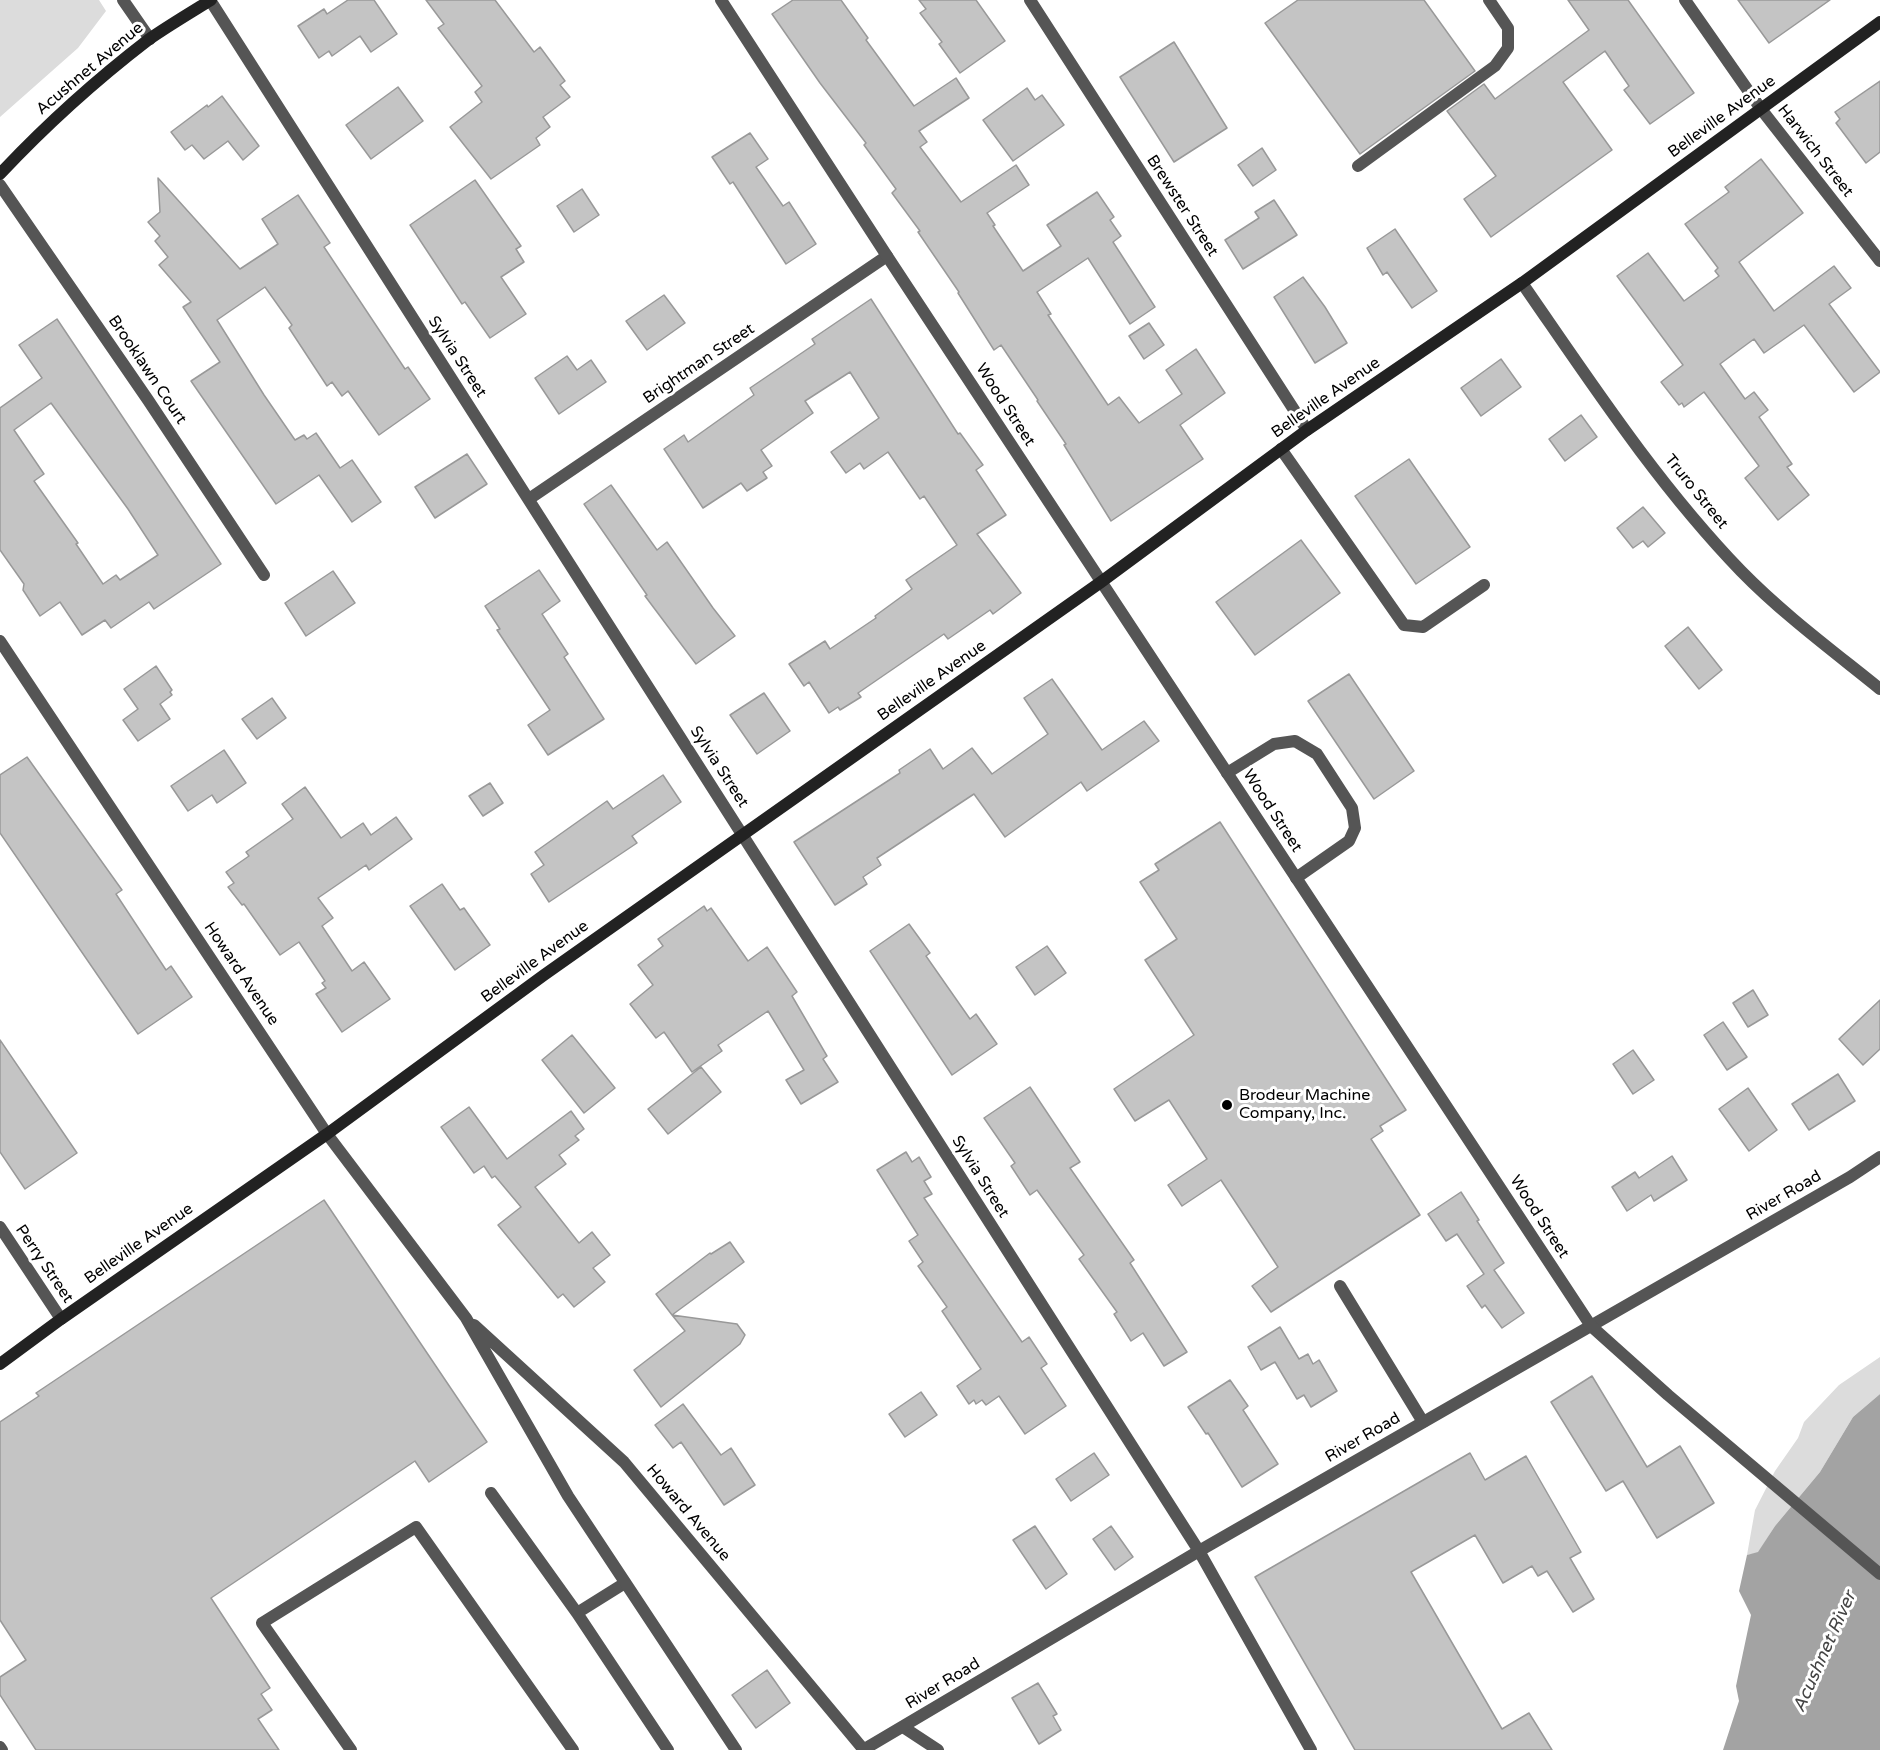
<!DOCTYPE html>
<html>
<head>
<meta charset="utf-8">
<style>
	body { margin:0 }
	canvas { display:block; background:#fff }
</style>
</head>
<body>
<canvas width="1880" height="1750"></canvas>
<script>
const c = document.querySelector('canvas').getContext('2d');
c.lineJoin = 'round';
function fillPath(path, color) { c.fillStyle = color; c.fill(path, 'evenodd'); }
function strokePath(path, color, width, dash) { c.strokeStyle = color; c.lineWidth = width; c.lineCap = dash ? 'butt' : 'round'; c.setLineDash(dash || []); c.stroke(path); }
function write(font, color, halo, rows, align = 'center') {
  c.font = font + ' "Varela Round",sans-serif'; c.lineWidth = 6; c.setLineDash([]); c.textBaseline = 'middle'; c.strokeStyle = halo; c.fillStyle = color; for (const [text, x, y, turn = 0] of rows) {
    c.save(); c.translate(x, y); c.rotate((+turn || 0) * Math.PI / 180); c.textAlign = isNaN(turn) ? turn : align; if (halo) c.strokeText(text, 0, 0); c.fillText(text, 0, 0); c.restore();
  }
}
fillPath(new Path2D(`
	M0 0H99L106 11 78 48 0 117Z
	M1880 1357V1394L1853 1417 1820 1472 1775 1526 1758 1553 1747 1555 1755 1510 1775 1471 1798 1438 1804 1422 1839 1385Z`), '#dcdcdc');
fillPath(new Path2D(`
	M1880 1394V1750H1723L1739 1701 1736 1686 1751 1615 1739 1591 1747 1555 1758 1552 1775 1526 1820 1472 1853 1417Z`), '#a3a3a3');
const building = new Path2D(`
	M348 0H374L397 34 371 52 360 36 332 56 329 51 319 58 298 26 324 9 327 14Z
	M426 0H495L534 52 540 47 565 81 560 85 570 97 543 117 550 127 536 138 540 145 491 179 450 127 482 102 475 92 482 86 438 28 444 24Z
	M793 0H841L868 38 866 40 914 106 956 78 969 98 919 131 927 142 920 147 961 202 1016 165 1029 185 987 213 995 225 993 226 1023 271 1061 246 1047 225 1097 192 1114 217 1110 220 1121 236 1113 242 1155 307 1130 324 1088 258 1037 292 1051 314 1048 315 1108 405 1119 397 1139 423 1182 394 1166 370 1196 349 1225 393 1180 425 1203 459 1111 521 1064 445 1066 444 1037 401 1038 400 1001 345 994 350 958 293 959 292 918 232 920 231 892 193 896 189 864 145 866 143 820 83 772 14Z
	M919 0H976L1005 41 960 73 939 44 942 42 920 13 926 9Z
	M1298 0H1424L1475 71 1360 154 1265 23Z
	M1568 0H1628L1694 93 1650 124 1624 90 1629 86 1605 51 1563 82 1612 150 1491 237 1464 199 1496 176 1447 111 1484 84 1495 99 1589 30Z
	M1738 0H1830L1769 43Z
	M1174 42 1227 128 1174 162 1120 77Z
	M1880 81V152L1866 163 1836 123 1840 119 1835 112Z
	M398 87 423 121 371 159 346 125Z
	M1027 88 1035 100 1042 95 1064 125 1013 161 983 120Z
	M222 96 259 146 243 160 228 141 204 159 192 145 185 150 171 132 207 105 208 107Z
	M750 133 768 159 756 167 783 206 789 202 816 244 786 264 733 182 730 184 712 157Z
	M1262 148 1276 170 1253 186 1238 165Z
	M1761 159 1803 213 1739 262 1774 311 1834 266 1851 288 1829 304 1880 372 1854 392 1804 325 1764 353 1754 339 1720 364 1745 399 1754 392 1768 410 1759 417 1792 464 1787 467 1809 495 1778 520 1745 478 1759 466 1704 392 1684 407 1682 403 1679 405 1661 382 1683 365 1617 276 1648 253 1684 301 1719 276 1715 271 1718 268 1685 224 1729 192 1725 187Z
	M158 178 240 269 278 244 262 219 298 195 330 243 324 247 405 369 408 367 430 399 379 435 348 391 342 396 332 382 327 386 289 328 292 325 265 287 217 320 264 395 295 440 304 435 307 439 316 433 340 468 352 460 381 502 352 522 319 475 276 504 191 381 220 362 183 307 191 302 159 265 168 257 155 241 160 236 148 222 160 212Z
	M475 180 521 246 516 249 524 262 501 277 526 314 490 338 465 302 462 304 410 225Z
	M582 189 599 215 574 232 557 206Z
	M1274 200 1297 235 1243 269 1225 240 1259 218 1255 212Z
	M1395 229 1437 291 1412 308 1387 272 1383 275 1367 248Z
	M1303 277 1325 307 1347 343 1315 363 1274 297Z
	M664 295 685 323 647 350 626 321Z
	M871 299 958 434 960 433 983 465 976 470 1006 515 977 534 1021 593 993 614 990 610 948 639 944 634 858 693 861 697 840 710 838 707 829 713 809 682 804 686 789 664 825 641 830 649 876 618 875 616 912 589 906 580 957 545 924 496 920 499 888 452 864 469 860 463 846 473 831 452 879 418 850 372 805 401 813 413 761 450 772 466 763 472 767 478 747 491 741 483 703 508 664 449 684 435 688 442 754 395 750 388 815 344 812 339Z
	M57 319 221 564 154 609 149 602 111 628 105 620 82 635 60 602 40 616 23 590 24 584 0 550V408L42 378 19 345ZM51 403 128 509 158 555 120 580 116 575 103 584 76 544 78 543 34 481 44 474 14 430Z
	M1149 323 1164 345 1144 359 1129 336Z
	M567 356 577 370 591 360 606 382 559 414 535 378Z
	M1501 359 1521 387 1481 416 1461 388Z
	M1581 415 1597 437 1565 461 1549 439Z
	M467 454 487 484 435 518 415 487Z
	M1409 459 1470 547 1416 584 1355 496Z
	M611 485 657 550 667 542 713 608 735 636 696 664 645 596 647 595 584 504Z
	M1643 507 1665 533 1648 547 1643 541 1633 548 1617 528Z
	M1301 540 1340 593 1255 655 1216 602Z
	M539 570 560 601 542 614 568 654 564 657 604 719 548 755 528 725 550 710 497 630 500 629 485 606Z
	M333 571 355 603 306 636 285 603Z
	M1688 627 1722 670 1699 689 1665 646Z
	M156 666 172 690 170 692 172 695 160 704 170 719 138 741 123 720 138 709 124 689Z
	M1349 674 1414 771 1374 799 1308 701Z
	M1052 679 1102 750 1144 721 1159 741 1087 791 1081 782 1005 837 974 794 877 858 881 865 863 877 867 884 835 905 794 842 900 773 899 770 930 749 943 769 972 748 992 774 1048 734 1024 698Z
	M764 693 790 731 757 754 730 715Z
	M272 698 286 718 257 739 242 719Z
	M224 750 246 783 217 803 212 795 188 811 171 786Z
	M27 757 122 890 116 894 166 970 171 966 192 997 138 1034 0 833V775Z
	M663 775 681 802 632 836 637 843 549 902 531 874 544 865 535 852 607 801 613 809Z
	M490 783 503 803 483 816 469 796Z
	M305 787 341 838 363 823 371 835 396 817 412 839 369 870 366 865 318 898 333 918 322 926 352 971 364 962 390 999 342 1032 316 994 326 988 322 983 325 981 299 942 280 955 244 904 242 905 228 887 234 883 226 872 249 856 246 852 293 819 282 804Z
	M1220 822 1406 1110 1380 1126 1383 1131 1371 1139 1420 1215 1271 1312 1252 1286 1278 1267 1221 1180 1182 1206 1168 1185 1207 1159 1169 1100 1135 1121 1114 1089 1194 1035 1145 960 1177 939 1140 882 1159 870 1155 864Z
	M442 884 460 910 464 908 490 945 455 970 410 906Z
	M704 906 707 911 711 908 748 961 767 947 797 992 792 996 827 1056 823 1059 838 1082 801 1104 786 1080 804 1070 768 1011 718 1045 722 1051 692 1072 664 1032 656 1038 630 1004 653 985 638 965 663 946 658 939Z
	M909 924 930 953 926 956 970 1019 976 1014 997 1044 952 1075 870 951Z
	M1047 946 1066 973 1035 995 1016 967Z
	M1753 990 1768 1015 1748 1027 1733 1003Z
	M1880 1000V1049L1863 1065 1839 1039Z
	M1723 1022 1747 1057 1727 1070 1704 1035Z
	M572 1035 615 1088 584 1113 542 1060Z
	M0 1040 77 1153 25 1189 0 1152Z
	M1633 1050 1654 1080 1633 1094 1613 1064Z
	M701 1067 721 1092 668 1134 648 1109Z
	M1838 1074 1855 1101 1809 1130 1792 1104Z
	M1030 1087 1080 1162 1070 1168 1134 1260 1130 1263 1187 1352 1164 1366 1143 1333 1131 1341 1114 1314 1117 1312 1079 1259 1084 1255 1037 1190 1030 1195 1011 1166 1015 1163 984 1118Z
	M1748 1088 1777 1130 1749 1151 1719 1109Z
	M469 1107 507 1159 571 1111 584 1129 575 1136 579 1140 559 1155 566 1164 535 1187 579 1243 592 1232 610 1255 593 1268 605 1282 574 1307 563 1294 558 1298 498 1225 521 1207 495 1176 492 1178 484 1166 474 1173 441 1127Z
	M906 1152 912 1162 919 1157 931 1177 924 1181 932 1194 924 1198 1022 1342 1029 1337 1047 1364 1041 1368 1066 1406 1025 1434 999 1396 986 1405 982 1400 976 1404 974 1400 969 1404 957 1386 981 1369 942 1311 947 1307 918 1266 923 1262 909 1241 918 1235 877 1170Z
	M1672 1156 1687 1180 1654 1201 1651 1195 1627 1211 1612 1187 1635 1172 1639 1178Z
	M1461 1192 1479 1220 1477 1221 1504 1263 1494 1270 1524 1313 1502 1328 1485 1305 1482 1308 1467 1286 1484 1274 1457 1234 1446 1241 1428 1214Z
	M324 1200 487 1442 429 1482 415 1461 211 1598 270 1688 261 1694 272 1710 258 1719 279 1750H36L0 1695V1677L26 1660 0 1620V1422L39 1396 36 1393Z
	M730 1242 744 1262 672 1315 656 1294 710 1253 711 1254Z
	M672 1315 737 1324 745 1335 740 1344 661 1407 634 1370 685 1331Z
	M1280 1327 1299 1359 1308 1354 1313 1364 1319 1360 1337 1391 1311 1407 1304 1395 1297 1399 1275 1362 1261 1370 1248 1347Z
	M1592 1376 1647 1467 1680 1446 1714 1503 1657 1538 1623 1481 1606 1491 1551 1402Z
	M1230 1380 1248 1406 1243 1410 1278 1464 1242 1487 1208 1433 1206 1434 1188 1407Z
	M921 1392 937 1415 905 1437 889 1414Z
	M683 1404 721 1455 731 1448 755 1485 724 1505 681 1442 673 1448 655 1425Z
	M1094 1453 1109 1475 1071 1501 1056 1479Z
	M1470 1453 1485 1480 1526 1456 1581 1552 1570 1558 1594 1599 1573 1612 1547 1571 1538 1576 1532 1566 1503 1583 1475 1535 1411 1572 1502 1729 1529 1713 1552 1750H1355L1255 1577Z
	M1035 1526 1067 1574 1046 1589 1013 1540Z
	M1111 1526 1133 1557 1115 1570 1093 1539Z
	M767 1670 790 1703 756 1728 732 1695Z
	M1038 1683 1057 1714 1053 1716 1061 1730 1039 1744 1012 1698Z`);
fillPath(building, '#c4c4c4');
strokePath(building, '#999', 1.5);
strokePath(new Path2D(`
	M1358 166 1495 66 1508 48V28L1489 0
	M1281 449 1404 625 1423 627 1484 585
	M1227 773 1274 744 1295 741 1317 754 1352 808 1355 828 1349 841 1296 878
	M1340 1286 1423 1422
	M491 1493 577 1613 625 1583
	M1199 1551 1311 1750
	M577 1613 668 1750
	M903 1727 938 1750
	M0 1747 2 1750
	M351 1750 262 1623 416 1527 573 1750`), '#555', 12);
strokePath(new Path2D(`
	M123 0 150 39
	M210 0 1199 1551
	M1030 0 1307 430
	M1685 0 1761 109 1880 261
	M0 185 148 400 264 575
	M1522 283C1590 381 1657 484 1741 571 1783 614 1833 651 1880 689
	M529 499 887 256
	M0 641 327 1134 466 1318 568 1496 736 1750
	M0 1227 61 1319
	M474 1325 624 1462 864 1750
	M863 1750 1199 1551 1850 1177 1880 1157`), '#555', 12);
strokePath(new Path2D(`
	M721 0 887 256 1591 1326 1668 1395 1880 1574`), '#555', 12);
strokePath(new Path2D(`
	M0 174C45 126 96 80 148 40 168 26 190 13 211 0
	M0 1364 61 1319 327 1134 544 975 1101 582 1307 430 1522 283 1880 22`), '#222', 12);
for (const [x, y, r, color] of [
	[1227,1105,6,"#000"]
]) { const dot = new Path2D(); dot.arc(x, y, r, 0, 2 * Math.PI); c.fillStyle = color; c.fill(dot); strokePath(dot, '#fff', 2); }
write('16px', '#000', '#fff', [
	["Acushnet Avenue",90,69,-40],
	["Belleville Avenue",1722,117,-36],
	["Harwich Street",1815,151,52],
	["Brewster Street",1182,206,57],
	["Sylvia Street",457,357,57],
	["Brightman Street",699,364,-34],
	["Brooklawn Court",147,370,56],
	["Belleville Avenue",1326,398,-35],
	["Wood Street",1005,405,57],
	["Truro Street",1696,492,51],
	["Belleville Avenue",932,681,-35],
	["Sylvia Street",719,767,57],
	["Wood Street",1272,811,57],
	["Belleville Avenue",535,962,-36],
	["Howard Avenue",241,974,56],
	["Sylvia Street",980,1177,58],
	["River Road",1784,1196,-30],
	["Wood Street",1539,1217,57],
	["Belleville Avenue",139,1244,-35],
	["Perry Street",44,1264,56],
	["River Road",1363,1438,-30],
	["Howard Avenue",688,1513,50],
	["River Road",943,1684,-31]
]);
write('16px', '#000', '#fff', [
	["Brodeur Machine",1239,1096],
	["Company, Inc.",1239,1114]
], 'left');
write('italic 18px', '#444', '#fff', [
	["Acushnet River",1825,1652,-66]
]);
</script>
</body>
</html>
